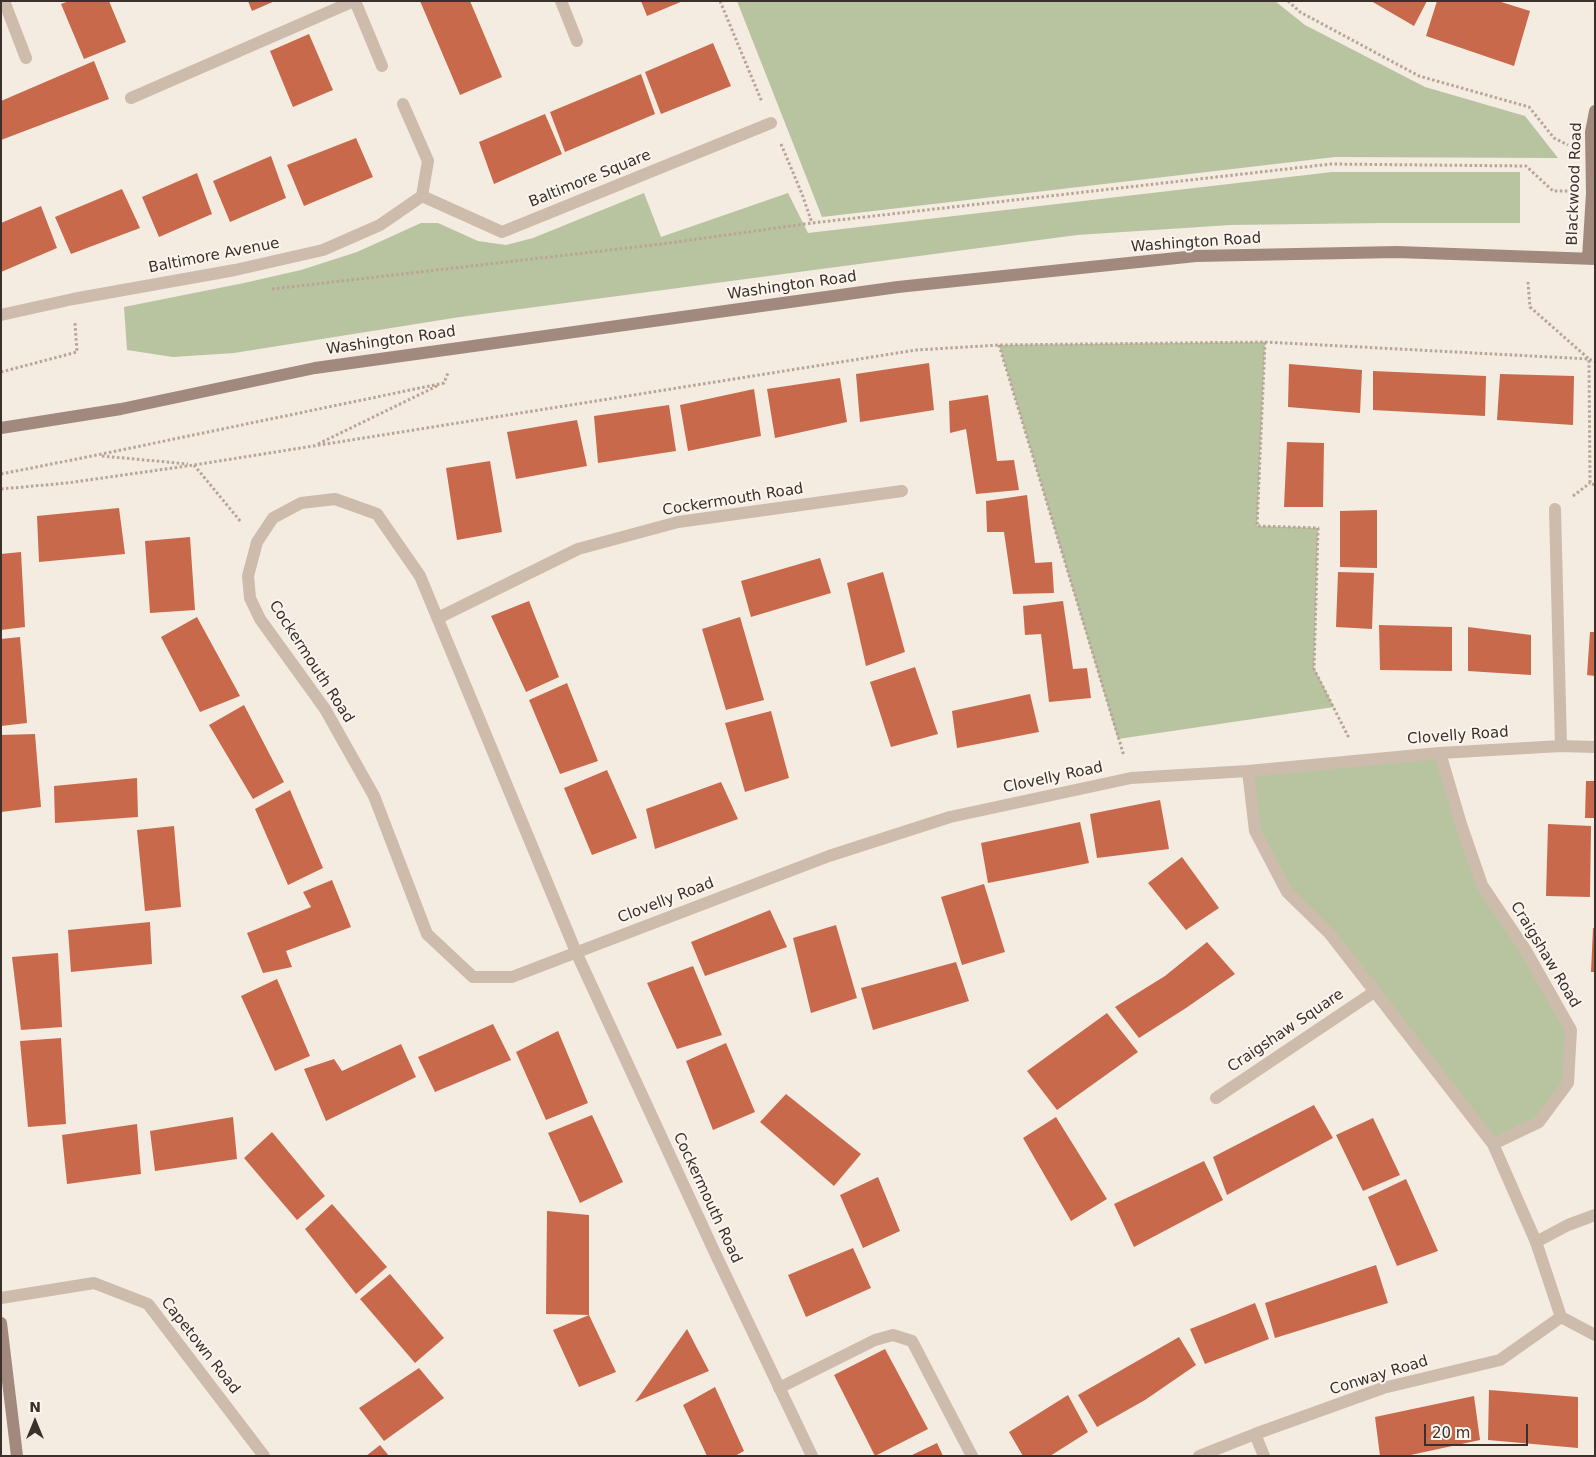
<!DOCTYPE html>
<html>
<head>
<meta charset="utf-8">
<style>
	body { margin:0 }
	#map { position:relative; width:1596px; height:1457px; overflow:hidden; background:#f4ebe1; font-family:"DejaVu Sans",sans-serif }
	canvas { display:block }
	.frame { position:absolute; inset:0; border:2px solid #3b302b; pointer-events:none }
	.north { position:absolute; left:10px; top:1397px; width:50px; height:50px; -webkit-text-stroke:4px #fbf5ee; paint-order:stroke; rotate:0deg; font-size:14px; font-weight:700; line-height:20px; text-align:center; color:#3b302b }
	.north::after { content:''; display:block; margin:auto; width:18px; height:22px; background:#3b302b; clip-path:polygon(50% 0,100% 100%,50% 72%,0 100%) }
	.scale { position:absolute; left:1424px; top:1424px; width:104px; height:22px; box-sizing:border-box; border:2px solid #3b302b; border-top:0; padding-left:6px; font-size:15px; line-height:18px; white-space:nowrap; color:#3b302b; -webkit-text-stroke:4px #fbf5ee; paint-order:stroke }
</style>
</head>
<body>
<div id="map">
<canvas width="1596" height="1457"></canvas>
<div class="frame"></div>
<div class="north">N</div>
<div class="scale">20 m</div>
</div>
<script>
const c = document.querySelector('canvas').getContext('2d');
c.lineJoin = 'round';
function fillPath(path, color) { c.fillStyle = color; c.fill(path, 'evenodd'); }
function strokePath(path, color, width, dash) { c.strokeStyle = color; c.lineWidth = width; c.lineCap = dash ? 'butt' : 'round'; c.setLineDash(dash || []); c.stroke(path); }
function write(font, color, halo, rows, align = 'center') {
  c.font = font + ' "DejaVu Sans",sans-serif'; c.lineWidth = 4; c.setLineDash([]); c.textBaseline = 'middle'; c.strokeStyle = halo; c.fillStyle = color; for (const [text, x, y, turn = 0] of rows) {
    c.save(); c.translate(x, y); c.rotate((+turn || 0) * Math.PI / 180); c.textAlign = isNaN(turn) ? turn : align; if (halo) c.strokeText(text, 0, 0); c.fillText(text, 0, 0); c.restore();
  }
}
fillPath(new Path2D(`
	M737 1H1275L1305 25 1425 87 1525 116 1558 158 1335 157 822 217Z
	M1332 172H1520V223H1385L1230 225 1077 235 460 317 234 353 173 357 127 350 124 307 244 283 301 270 357 252 421 223H438L478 241 506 245 533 238 644 193 661 237 788 193 808 233Z
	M1265 342 1257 526 1318 528 1314 668 1334 707 1118 739 999 345Z
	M1440 753 1482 885 1571 1030 1568 1083 1539 1122 1493 1144 1330 934 1287 892 1255 831 1248 771Z`), '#b8c4a0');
fillPath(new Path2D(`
	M69 1H109L126 42 84 59 61 4Z
	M248 1H275L252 11Z
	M420 1H470L502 77 460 95Z
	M641 1H683L647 16Z
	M1371 1H1427L1414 26Z
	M1437 1H1498L1530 11 1514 66 1426 36Z
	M309 34 333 90 293 107 270 51Z
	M713 43 731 86 661 114 645 72Z
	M94 61 109 99 1 140V101Z
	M641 74 655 114 565 152 550 112Z
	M545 114 562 154 494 184 479 142Z
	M356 138 373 177 304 206 287 165Z
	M271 156 286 198 230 222 213 181Z
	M197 173 212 214 159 237 142 197Z
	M122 189 140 228 71 254 55 217Z
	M41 206 57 248 1 272V223Z
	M929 363 934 410 860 422 856 374Z
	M1289 364 1362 370 1360 413 1288 407Z
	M1373 371 1486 376 1485 416 1373 410Z
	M1500 374 1574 376 1573 425 1497 420Z
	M840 378 847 422 775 438 767 389Z
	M754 389 761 436 688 451 680 405Z
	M988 395 997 461 1014 460 1019 490 976 494 966 429 950 433 949 401Z
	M669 405 676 451 598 463 594 416Z
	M577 420 587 466 516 479 507 432Z
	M1287 442 1324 443 1323 507H1284Z
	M490 461 502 532 457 540 446 468Z
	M1027 495 1035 563 1052 562 1054 593 1013 594 1004 532H987L986 501Z
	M119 508 125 554 39 562 37 516Z
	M1377 510V568L1340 567V511Z
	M190 537 195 610 150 613 145 541Z
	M21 552 25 627 1 630V554Z
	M820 558 831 593 751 617 741 581Z
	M883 572 905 652 866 666 847 583Z
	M1338 572 1374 573 1372 629 1336 627Z
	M529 601 559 677 526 692 491 616Z
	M1063 601 1073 669 1087 668 1091 698 1049 702 1041 634 1025 635 1023 606Z
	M197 617 240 696 200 712 161 637Z
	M740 617 764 700 726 710 702 629Z
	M1379 625 1452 627V671L1380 670Z
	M1468 627 1531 635V675L1468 671Z
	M1590 632H1595V676L1587 675Z
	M20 637 27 723 1 726V639Z
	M915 667 938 734 891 747 870 682Z
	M567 683 598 761 560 774 529 700Z
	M1030 694 1039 732 957 748 952 711Z
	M244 705 284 782 253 799 209 725Z
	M771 711 789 778 745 792 725 723Z
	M35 734 41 807 1 812V735Z
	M607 770 637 838 592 855 564 788Z
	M137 778 138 817 55 823 54 786Z
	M1586 781H1595V818H1585Z
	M721 782 738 819 655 849 646 809Z
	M290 790 323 868 288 885 255 809Z
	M1160 800 1169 849 1097 858 1090 814Z
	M1080 822 1089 863 988 883 981 843Z
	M1548 824 1591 826 1590 897 1546 896Z
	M174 826 181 907 145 911 137 830Z
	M1182 857 1219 908 1186 930 1148 883Z
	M332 880 351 927 286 951 292 967 263 973 247 933 311 907 303 892Z
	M984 884 1005 952 962 965 941 897Z
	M770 910 787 947 705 976 691 942Z
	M150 922 152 964 71 972 68 930Z
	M836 925 857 998 811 1013 793 938Z
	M1593 928H1595V972H1591Z
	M1207 942 1235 974 1186 1008 1139 1038 1115 1007 1165 976Z
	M58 953 62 1027 21 1030 12 957Z
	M956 962 969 1001 873 1030 861 988Z
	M693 966 722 1035 677 1049 647 983Z
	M277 979 310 1056 275 1071 241 996Z
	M1107 1013 1138 1052 1057 1110 1027 1071Z
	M493 1024 511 1060 435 1092 418 1057Z
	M558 1031 588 1103 546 1120 516 1052Z
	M61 1038 66 1124 28 1127 20 1041Z
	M726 1043 755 1112 713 1130 686 1061Z
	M401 1044 416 1077 326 1121 304 1069 334 1059 342 1071Z
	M786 1094 861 1154 834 1186 760 1122Z
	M1314 1105 1333 1138 1227 1195 1213 1157Z
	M592 1115 623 1182 580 1203 548 1133Z
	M233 1117 237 1159 155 1171 150 1131Z
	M1056 1117 1107 1199 1071 1221 1023 1138Z
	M1373 1118 1400 1175 1363 1191 1336 1135Z
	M137 1124 141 1174 67 1184 62 1135Z
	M272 1132 325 1196 297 1220 244 1158Z
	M1204 1161 1223 1200 1134 1247 1114 1204Z
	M878 1177 900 1231 863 1248 840 1195Z
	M1406 1179 1438 1251 1397 1266 1368 1197Z
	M332 1204 387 1267 356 1294 305 1229Z
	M547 1211 589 1215V1315L546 1314Z
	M853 1248 871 1288 806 1317 788 1275Z
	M1376 1265 1388 1303 1275 1338 1265 1303Z
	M390 1274 444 1338 415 1363 360 1299Z
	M1255 1303 1269 1339 1205 1364 1190 1329Z
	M589 1315 616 1372 579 1387 553 1330Z
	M687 1329 709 1371 635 1402Z
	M1179 1337 1196 1365 1145 1400 1097 1427 1078 1395Z
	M885 1349 928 1429 875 1456 834 1375Z
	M419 1368 444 1398 384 1441 359 1408Z
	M715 1387 744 1451 735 1456H707L683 1405Z
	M1489 1390 1578 1397V1448L1488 1440Z
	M1068 1395 1088 1432 1050 1456H1023L1009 1432Z
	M1474 1396 1480 1440 1406 1456H1380L1375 1417Z
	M937 1443 943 1456H910Z
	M380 1445 389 1456H366Z`), '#c8694b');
strokePath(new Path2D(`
	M720 1 762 102
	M1288 1 1300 12 1419 76 1529 107 1554 138 1568 145
	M781 144 802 194 812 223
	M1528 282 1530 307 1589 359 1590 483 1595 485
	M272 289 662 244 812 223 1331 164 1526 166 1553 191H1569
	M1265 342 1589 359 1595 362
	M999 345 1124 756
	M1 372 77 352 75 323H77
	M318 444 439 385
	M102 456 188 464
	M194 465 241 522
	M1 474 97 455 444 383 448 373
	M1 489 67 483 194 465 916 350 999 345 1265 342 1257 526 1318 528 1314 669 1349 738
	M1573 496 1590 483`), '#b9a596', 3, [2.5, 2.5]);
strokePath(new Path2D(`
	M131 98 354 1
	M1536 1242 1568 1225 1595 1215
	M779 1388 875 1340 893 1335 912 1341 972 1456`), '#cdbbac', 12);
strokePath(new Path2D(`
	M4 1 26 58
	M355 1 382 66
	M561 1 577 41
	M403 104 428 161 422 196
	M422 196 502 232 771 123
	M1 315 73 299 235 270 323 250 380 225 422 196
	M1555 509 1561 746
	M438 618 578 549 678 522 902 491
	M1440 753 1461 824 1482 885 1525 949 1571 1030 1568 1083 1539 1122 1493 1144
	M1248 771 1255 831 1287 892 1330 934 1493 1144 1536 1242 1561 1317
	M1216 1098 1374 992
	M1 1298 94 1283 148 1304 264 1456
	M1561 1317 1595 1335
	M1255 1434 1264 1456
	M812 1456 715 1253 576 952 420 576 377 514 335 499 301 503 273 518 257 542 248 576 250 598 260 619 325 709 374 796 427 934 473 977H512L829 856 950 817 1131 778 1248 771 1440 753 1561 746 1595 747
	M1199 1456 1255 1434 1383 1388 1500 1360 1561 1317`), '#cdbbac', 12);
strokePath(new Path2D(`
	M1588 258 1592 193 1591 132 1595 111
	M1 428 121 409 315 368 898 287 1196 256 1397 252 1595 259
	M1 1323 17 1456`), '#a18a7d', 12);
write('15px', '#3b302b', '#fbf5ee', [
	["Baltimore Square",590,179,-22],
	["Blackwood Road",1575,184,-88],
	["Washington Road",1196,243,-4],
	["Baltimore Avenue",214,256,-11],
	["Washington Road",792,286,-8],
	["Washington Road",391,341,-8],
	["Cockermouth Road",733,500,-9],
	["Cockermouth Road",311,662,57],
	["Clovelly Road",1458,736,-4],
	["Clovelly Road",1053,778,-12],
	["Clovelly Road",666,901,-21],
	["Craigshaw Road",1545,955,59],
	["Craigshaw Square",1286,1031,-34],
	["Cockermouth Road",707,1198,65],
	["Capetown Road",200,1346,52],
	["Conway Road",1379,1376,-17]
]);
</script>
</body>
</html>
